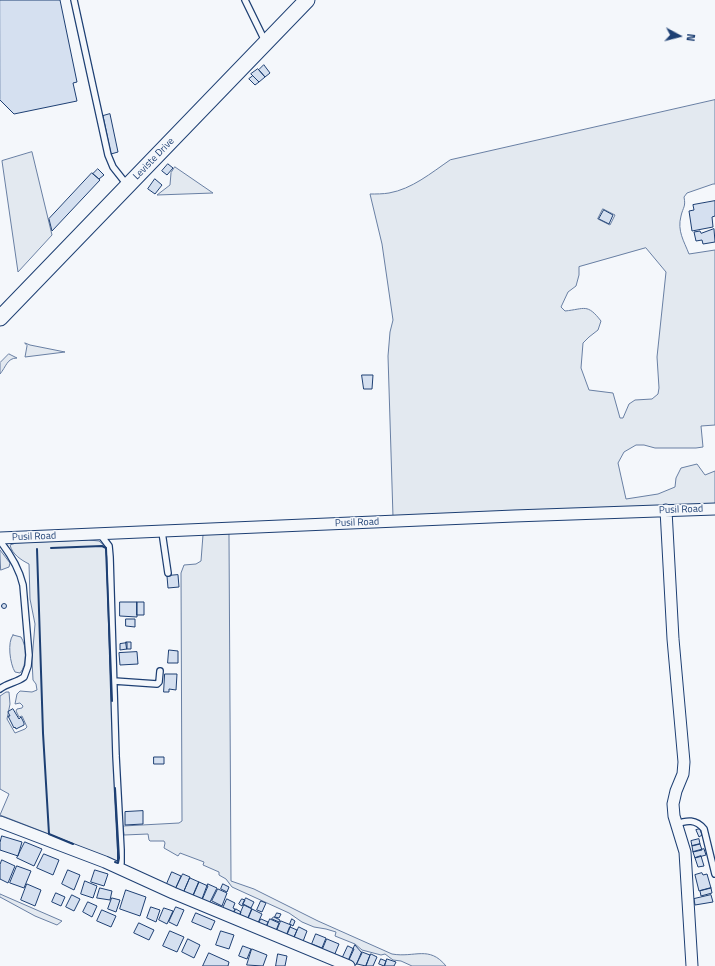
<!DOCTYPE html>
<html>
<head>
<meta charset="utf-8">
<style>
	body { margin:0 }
	#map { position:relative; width:715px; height:966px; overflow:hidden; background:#f4f7fb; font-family:"Titillium Web",sans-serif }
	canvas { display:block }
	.north { position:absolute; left:659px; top:16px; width:40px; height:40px; -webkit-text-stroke:3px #f4f7fb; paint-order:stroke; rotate:97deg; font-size:11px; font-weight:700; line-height:16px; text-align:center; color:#1d3f73 }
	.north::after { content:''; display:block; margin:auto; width:14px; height:18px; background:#1d3f73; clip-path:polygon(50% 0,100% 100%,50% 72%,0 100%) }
</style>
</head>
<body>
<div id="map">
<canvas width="715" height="966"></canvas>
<div class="north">N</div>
</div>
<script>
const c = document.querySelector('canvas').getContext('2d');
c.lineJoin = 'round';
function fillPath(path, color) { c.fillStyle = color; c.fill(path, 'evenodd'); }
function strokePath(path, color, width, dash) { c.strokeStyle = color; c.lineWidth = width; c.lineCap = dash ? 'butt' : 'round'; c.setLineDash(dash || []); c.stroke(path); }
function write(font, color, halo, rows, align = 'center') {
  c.font = font + ' "Titillium Web",sans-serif'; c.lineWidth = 3; c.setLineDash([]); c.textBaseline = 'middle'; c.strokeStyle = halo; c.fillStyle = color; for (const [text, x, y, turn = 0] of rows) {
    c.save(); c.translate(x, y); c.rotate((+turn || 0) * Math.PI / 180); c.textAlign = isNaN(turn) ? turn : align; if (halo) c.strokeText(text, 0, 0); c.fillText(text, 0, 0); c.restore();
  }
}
const green = new Path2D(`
	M715 100V184H713L687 193 684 197C686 207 683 207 681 216 677 231 684 241 689 254L715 250V425L701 426 703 447 696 448H655L644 445H636L624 452 618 463 626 499 658 494 675 487 676 478 681 468 697 464 705 475 715 471V504L393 517 388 356 390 332 393 320 382 244 370 194C376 194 383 194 389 193 412 189 431 173 450 160ZM603 209 615 215 610 225 598 219ZM646 248 666 272 657 357 659 388 658 394 652 399 635 400 629 404 623 418H620L613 393 589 390 581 368 583 343 589 337 598 330 601 321C587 303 585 309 565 311L561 307 568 292 576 286 579 275V267Z
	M32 152 52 235 18 272 2 161Z
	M175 167 213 193 157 195 170 185 171 173Z
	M25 343 30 345 65 352 25 357 27 346Z
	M9 354 17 358C7 358 6 367 0 374V363Z
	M229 534 231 881 254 889 318 921 392 954C415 958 429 945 446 966H412L401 961 393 960 385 954 381 955 362 950 355 944 335 936 336 932 326 929 314 927 302 922 289 913 232 887 226 879 219 875V872L203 865 204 862 180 853 178 856 164 848 165 843 164 841H150L149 840 148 834 124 835 123 826 179 823 182 821 181 573 184 565 196 564 201 561 203 535Z
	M89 540 99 541 106 547 118 863 49 834 0 815 9 794 0 789V696L6 692H9L10 704 7 719 15 733 25 729 27 727 22 716 19 717 16 711 17 709 22 708 23 706 20 703 15 704 17 694 20 691 32 692 37 690 36 684 33 680 32 660 35 624 30 599 29 564C21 560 12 554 10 545L16 543Z
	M0 550 10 563 9 567 1 570Z
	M13 635 21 637C27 646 27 666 20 673L15 672C10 664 7 642 13 635Z
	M0 894 62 921 57 925 35 916 0 897Z`);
fillPath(green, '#e3e9f0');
strokePath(green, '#687fa3', 1);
const building = new Path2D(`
	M0 0H60L77 82 73 83 77 101 14 114 0 100Z
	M264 65 270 73 265 77 259 70Z
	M258 69 265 77 259 82 251 74Z
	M253 76 259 82 255 85 249 79Z
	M110 114 118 152 111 154 103 116Z
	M168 164 173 168 167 175 162 171Z
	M98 169 104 175 99 179 93 174Z
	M92 173 100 180 52 231 49 219Z
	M155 179 162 185 155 194 148 189Z
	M715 201V216L712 217 713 227 692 231 689 211 694 210 693 205Z
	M604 210 613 215 609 224 599 219Z
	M714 229 715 242 703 244 702 240 696 241 694 232 700 231 701 233Z
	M362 375H373L372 389H364Z
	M178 575 179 587 168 588 167 576Z
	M120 602H137V617L120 616Z
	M137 602H144V615H137Z
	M1.5 606a2.5 2.5 0 1 1 5 0a2.5 2.5 0 1 1-5 0Z
	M126 619H135V627L126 626Z
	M126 642H131V649H127Z
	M127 643V649L120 650V644Z
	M169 650 178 651V663H168Z
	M137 652 138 664 120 665 119 653Z
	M165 674H177L176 690 169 689V692H164Z
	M13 709 19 719 21 717 24 723V725L16 729 15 727 14 728 8 716H10L8 712Z
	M154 757H164V764H154Z
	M143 811V824L125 825V812Z
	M700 829 702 835 699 837 696 830Z
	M2 836 22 842 18 856 0 850V843Z
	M699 839 700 844 692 846 691 841Z
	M25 842 42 849 34 866 17 858Z
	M700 844 702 850 693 852 692 846Z
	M704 849 706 855 695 858 693 852Z
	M44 854 59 860 53 875 37 868Z
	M701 856 704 866 698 867 695 858Z
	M2 860 15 866 8 883 0 879V865Z
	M17 866 31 871 24 888 10 883Z
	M68 870 80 875 74 890 62 884Z
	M95 870 108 874 104 886 91 882Z
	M172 872 181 876 175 890 166 886Z
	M702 873 703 875 707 874 711 888 699 891 695 875Z
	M183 874 190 877 183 893 175 890Z
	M190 878 199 882 193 896 184 892Z
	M85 881 97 886 93 898 81 894Z
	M199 882 208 886 202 900 193 896Z
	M27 884 41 890 35 906 21 900Z
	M208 884 217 888 209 904 202 900Z
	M223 884 229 887 227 892 221 889Z
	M100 888 112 891 110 900 97 898Z
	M711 888 712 893 701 896 700 891Z
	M218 889 227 893 222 906 212 901Z
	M126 890 146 897 140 916 120 909Z
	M56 893 65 897 61 906 52 902Z
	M72 895 80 899 74 911 66 907Z
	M711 895 713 902 695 905 694 899Z
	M112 898 120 900 116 912 108 909Z
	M246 898 254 902 251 908 243 904Z
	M227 899 235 903 233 908 235 909 232 915 223 908Z
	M242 899 245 900 242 906 239 904Z
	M261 901 266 903 262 912 257 910Z
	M88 902 97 906 92 917 83 912Z
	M244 905 252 909 247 921 239 917Z
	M151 907 160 910 156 922 147 918Z
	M176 907 184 910 177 926 169 922Z
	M164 908 173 911 167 924 159 920Z
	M236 909 241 912 239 917 233 915Z
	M252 909 262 914 257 925 247 921Z
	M102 910 116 916 111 927 97 921Z
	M196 913 215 921 211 930 192 922Z
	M277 913 281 914 279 918 275 917Z
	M274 917 280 920 279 922 272 919Z
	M261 919 268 922 265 929 258 925Z
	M270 919 279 923 275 933 266 929Z
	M292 919 295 921 293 926 290 924Z
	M281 921 291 925 286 937 276 933Z
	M139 923 154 930 149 940 134 933Z
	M290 927 297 930 293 940 286 937Z
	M299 927 307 931 302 944 293 940Z
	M170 931 184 937 177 952 163 946Z
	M221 931 234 935 229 949 216 945Z
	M316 934 326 938 322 948 312 944Z
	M188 939 200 945 194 958 182 952Z
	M327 939 339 944 334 956 322 951Z
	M355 945 362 953 356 965 348 962Z
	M243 946 251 949 247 959 239 956Z
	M348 946 354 949 348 962 342 959Z
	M252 949 267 955 263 966 247 965Z
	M362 952 370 955 366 966 357 964Z
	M209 953 229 962 228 966H203Z
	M278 954 287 956 285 966H276Z
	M371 954 377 957 373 966H366Z
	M381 959 386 961 384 966 379 964Z
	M387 959 396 962 394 966H385Z`);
fillPath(building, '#d5e0f0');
strokePath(building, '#1d3f73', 1);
const lane = new Path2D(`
	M74 0 108 155 113 167 128 186
	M245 0 265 41
	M162 532 168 573
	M100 534 109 546 110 557 116 756 121 850V863L119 869
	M0 541C11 555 19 568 23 585L29 655 28 666 24 677C16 683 7 683 0 689
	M114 681 157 684 159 682 160 671
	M676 824C687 820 696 819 704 829L715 874`);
const street = new Path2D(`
	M666 510 673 639 684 762 683 774 676 791 673 804 674 816 685 852 692 966
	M0 538 514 516 715 509
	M0 822 105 862 173 893 349 966`);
const secondary = new Path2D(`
	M0 318 307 0`);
strokePath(lane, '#1d3f73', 8);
strokePath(street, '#1d3f73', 13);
strokePath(secondary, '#1d3f73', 17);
strokePath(lane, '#f4f7fb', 5.5);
strokePath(street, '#f4f7fb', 11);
strokePath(secondary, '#f4f7fb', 15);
strokePath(new Path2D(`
	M51 548 102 546 106 548 112 701
	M37 549 43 733 49 834 73 844
	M115 862 118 863 119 858 115 788`), '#1d3f73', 2);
write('10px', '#1d3f73', '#f4f7fb', [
	["Leviste Drive",154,159,-46],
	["Pusil Road",681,510,-2],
	["Pusil Road",357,523,-2],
	["Pusil Road",34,537,-2]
]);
</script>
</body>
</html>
